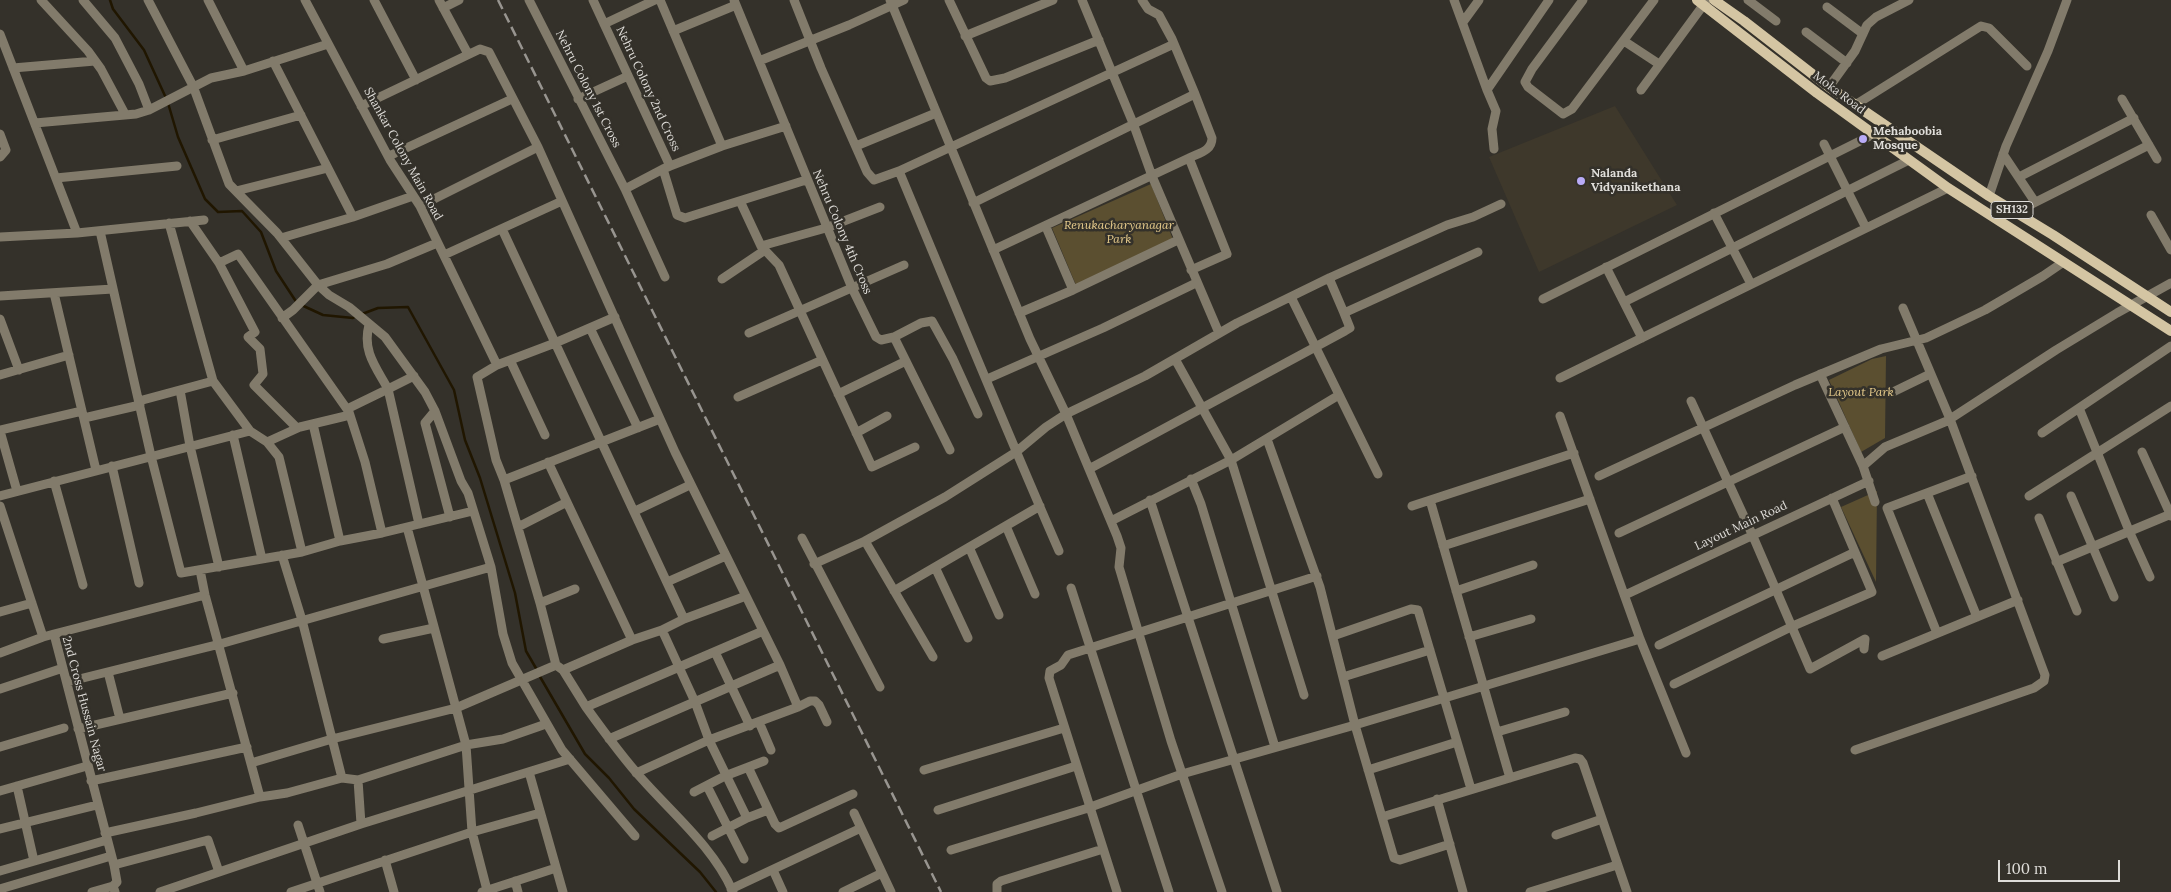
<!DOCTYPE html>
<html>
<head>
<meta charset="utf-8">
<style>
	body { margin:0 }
	#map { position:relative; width:2171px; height:892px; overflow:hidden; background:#34312a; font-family:Lora,serif }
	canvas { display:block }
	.scale { position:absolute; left:1998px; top:860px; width:122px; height:22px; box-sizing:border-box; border:2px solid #dfddd9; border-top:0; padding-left:6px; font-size:15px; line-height:18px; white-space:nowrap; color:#dfddd9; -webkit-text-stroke:4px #34312a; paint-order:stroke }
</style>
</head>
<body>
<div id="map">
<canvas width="2171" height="892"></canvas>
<div class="scale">100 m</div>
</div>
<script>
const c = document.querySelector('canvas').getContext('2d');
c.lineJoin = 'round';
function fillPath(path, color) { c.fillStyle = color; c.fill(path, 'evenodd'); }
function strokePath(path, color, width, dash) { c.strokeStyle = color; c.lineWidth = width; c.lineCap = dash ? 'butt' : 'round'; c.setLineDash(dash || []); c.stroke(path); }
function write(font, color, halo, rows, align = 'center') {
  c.font = font + ' Lora,serif'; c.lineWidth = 5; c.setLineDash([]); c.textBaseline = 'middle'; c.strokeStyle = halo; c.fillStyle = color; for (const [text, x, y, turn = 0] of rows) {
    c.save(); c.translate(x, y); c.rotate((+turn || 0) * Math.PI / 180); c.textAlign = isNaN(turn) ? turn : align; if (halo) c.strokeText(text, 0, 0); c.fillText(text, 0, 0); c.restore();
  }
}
fillPath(new Path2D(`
	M1615 106 1677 205 1539 272 1489 157Z`), '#3e382b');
fillPath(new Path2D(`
	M1151 184 1174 242 1076 285 1052 228Z
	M1886 356 1885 438 1861 452 1829 380 1872 359Z
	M1877 491 1876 582 1841 507Z`), '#5b4f30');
strokePath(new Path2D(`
	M110 0 113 9 144 50 166 98
	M168 103 178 137 205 199 218 212 242 211 261 232 276 271 297 303 323 315 353 318 357 316
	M362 314 378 308 408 307 454 390 465 440 480 478 515 593 526 651 537 670
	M539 675 585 754 609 778 634 809 700 872 716 892`), '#201600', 2.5);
strokePath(new Path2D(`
	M41 0 88 51 101 69 125 114
	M83 0 115 38 139 84 149 110 211 78 244 71 328 44
	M148 0 193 86 229 184 277 233 318 285 329 295 349 307 385 337 425 392 435 411 461 481 468 493 491 567 503 634 512 663 562 750 635 836
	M208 0 244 71
	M305 0 390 160 420 206 497 365 555 343 615 317
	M374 0 416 80
	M439 0 468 54
	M529 0 625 189 665 277
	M593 0 670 166 663 169 677 215 685 218 806 180
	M660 0 722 146
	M734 0 852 288 876 337 881 340 894 337 950 450
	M794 0 821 68 867 172 874 180 899 171 1174 44
	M890 0 1030 339 1066 414 1117 536 1121 548 1119 567 1171 741 1222 892
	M949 0 986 78 990 81 1005 78 1099 40
	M1082 0 1133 123 1152 176 1219 333
	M1454 0 1487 90
	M1583 0 1532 69 1525 82 1528 87 1563 114 1572 109 1654 0
	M1748 0 1776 21
	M1827 7 1863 34
	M443 8 459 0
	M1463 22 1479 0
	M604 24 655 0
	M673 31 736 5
	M1806 32 1847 63
	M0 34 77 233
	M965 36 1053 0
	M1624 41 1659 64
	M273 61 353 217 281 238
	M759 61 849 25 904 0
	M13 68 95 61
	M1829 87 1855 51 1867 25 1876 17 1909 0
	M1641 90 1707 0
	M578 99 628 76
	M2122 99 2157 159
	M1855 105 1981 26 1989 28 2027 66
	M361 106 480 49 489 52 538 147 675 452 780 665 798 707 810 701H815L819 705 827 722
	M35 123 136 114 149 110
	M0 134 6 150 0 157
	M212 140 301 115
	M1824 144 1866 228
	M856 146 936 113
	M1494 149 1492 129 1496 111 1487 90 1549 0
	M2003 154 2035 202
	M389 156 512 99
	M670 166 722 146 786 126
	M899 171C952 298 1004 425 1059 551
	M2019 177 2134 118
	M56 178 177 166
	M625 189 663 169
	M236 191 328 168
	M1989 196 2006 146 2048 51 2067 0
	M740 201 761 246 779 265 872 467 915 447
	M973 203 1195 94 1172 39 1159 15 1148 9 1142 0
	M420 206 538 147
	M2016 212 2149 145
	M1714 213 1751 284
	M2151 215 2171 250
	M353 217 413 196
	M190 221 219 263 238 254 349 412 365 462 382 533
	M169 223 213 381 250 431 267 442 279 457 302 552
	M1046 227 1073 290 1178 240
	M502 229 684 619 662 630 695 702 709 740 747 818 768 810
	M100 231 151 456 181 573 302 552 340 541 382 533 473 511
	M0 237 77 233 204 220
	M761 246 826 228 880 207
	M993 250 1189 158
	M444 255 562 201
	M219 263 255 332 248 337 260 349 263 374 254 385 297 428
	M1606 267 1642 338
	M1191 270 1227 254 1189 158C1199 153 1212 151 1212 138L1195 94
	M1329 278 1344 313
	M722 279 765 250
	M54 293 96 470
	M0 296 113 289
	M1291 297 1378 474
	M1543 299 1874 134
	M1624 302 1909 160
	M1019 313 1073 290
	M282 318 293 310 318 285 387 264 437 243
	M0 319 19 370
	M369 325C362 351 376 367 388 389L414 376
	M590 328 638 428
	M749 333 904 265
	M894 337 921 323 932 321 953 359 978 414
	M1175 359 1231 460 1304 695
	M510 360 545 435
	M497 365 477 377 496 460 504 480 540 603 556 665 563 670 586 707 763 631
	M1820 374 1863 466 1875 502
	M0 375 69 355
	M1560 378 1948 188
	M987 379 1103 328 1196 283
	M180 390 190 446 219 567
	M1893 392 1930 374
	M838 394 906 361
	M738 397 822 360
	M139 401 213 381
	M1691 401 1752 534 1810 669 1865 639 1864 649
	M2079 408 2130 533 2150 577
	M347 409 388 389 419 524
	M435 411 425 423 450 517
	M1560 416 1640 639 1686 753
	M84 418 140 405
	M313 424 340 541
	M0 430 82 411
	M0 431 17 491
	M856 433 887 416
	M2042 433 2171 346
	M233 435 262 559
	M1267 439 1320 587 1355 725 1394 858 1400 860 1450 844
	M267 442 300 427 350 415
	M2142 452 2171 516
	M548 462 632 640
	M112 466 139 583
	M1863 466 1885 447 1947 421 2056 350 2117 313 2171 283
	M1089 469 1345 331 1350 328 1344 313 1478 252
	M1599 476 1795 385 1881 349 1926 338 1985 310 2043 276 2062 263
	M1191 479 1201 504 1275 747
	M504 480 660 419
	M54 481 83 585
	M1927 493 1977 617
	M0 496 250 431
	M2029 496 2171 406
	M2071 496 2114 597
	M1150 500 1277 892
	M1430 500 1510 778
	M0 506 43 637 54 634 114 865 117 882 113 886 115 892
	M1412 506 1574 453
	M635 511 690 485
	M2039 518 2077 611
	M1111 521 1231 460 1339 395
	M1006 526 1035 594
	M407 527 466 745 472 832 487 890
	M518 527 567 502
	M1619 533 1845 427
	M802 538 880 687
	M865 541 933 657
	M1443 546 1590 499
	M969 547 999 615
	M282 555 302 620 342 778 358 780 361 824
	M2056 562 2171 514
	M814 564 865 541 945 497 1016 452 1046 427 1066 414 1145 376 1237 323 1329 278 1447 225 1473 217 1501 204
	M935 567 968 638
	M200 570 205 595 260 797
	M667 582 726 556
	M1071 588 1169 892
	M894 591 1040 506
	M1456 591 1533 565
	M1625 595 1869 481
	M540 603 575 589
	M0 612 32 603
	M684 619 746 596
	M1937 633 1887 508 1972 476
	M54 634 205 595
	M1333 636 1411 609 1418 610 1471 789
	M1469 637 1531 619
	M383 639 434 628
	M1659 645 1855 552
	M715 652 750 726
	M0 653 43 637
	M1882 656 2018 600
	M563 670 632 640 662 630
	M108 672 120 719
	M1343 677 1430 650
	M67 682 220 644 491 567
	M1674 684 1793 626 1872 592 1832 498
	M0 689 63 668
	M586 707C604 732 622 757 642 779 674 815 714 848 733 892
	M759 722 771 750
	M78 729 233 693
	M1497 732 1565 712
	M609 739 780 665
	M0 747 64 728
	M1855 750 2034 688 2044 681 2045 675 1950 419 1903 308
	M251 763 332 739 456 708 556 665
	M748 767 775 824 779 828 853 794
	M924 770 1064 728
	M1368 770 1457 742
	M529 772 563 892
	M636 773 709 740 798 707
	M358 780 466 745 503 739 546 724
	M91 781 247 747
	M17 786 34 861
	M707 786 744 859
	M0 791 87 766
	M694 792 725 776 764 761
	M1437 799 1463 892
	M938 810 1076 766
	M854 813 891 892
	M1382 817 1575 758 1580 759 1583 763 1627 892
	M298 825 320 892
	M0 829 97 805
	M105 833 196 813 260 797 287 793 342 778
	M1556 835 1602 819
	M712 836 747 818
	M951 850 1085 809 1182 774 1355 725 1640 639
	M385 860 394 892
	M114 865 208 840 219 872
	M773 870 783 892
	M0 871 107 840
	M515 881 518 892
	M0 889 111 856
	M731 889 861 828
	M92 892 113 886
	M160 892 361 824 570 759
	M291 892 472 832 540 813
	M482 892 556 868
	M843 892 882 873
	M997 892V884L1001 881 1103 849
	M1117 892 1049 678 1050 671 1061 665 1068 655 1317 576
	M1530 892 1617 865`), '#827b6b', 9);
strokePath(new Path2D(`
	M1697 0 1817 93 1948 188 2171 331
	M1714 0 1744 21 1829 87 1989 196 2053 235 2171 312`), '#d4c5a3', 10);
strokePath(new Path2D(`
	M498 0 941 892`), '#989590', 2.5, [10, 5]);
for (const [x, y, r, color] of [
	[1863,139,5,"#b9abf7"],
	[1581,181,5,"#b9abf7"]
]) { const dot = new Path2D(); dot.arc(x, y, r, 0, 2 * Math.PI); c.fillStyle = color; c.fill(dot); strokePath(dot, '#34312a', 2); }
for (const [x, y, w] of [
	[2012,210,42]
]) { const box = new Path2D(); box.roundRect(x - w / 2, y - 8.5, w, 17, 4); c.fillStyle = '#34312a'; c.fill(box); strokePath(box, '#dfddd9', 1); }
write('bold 11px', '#dfddd9', null, [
	["SH132",2012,210]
]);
write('12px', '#dfddd9', '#34312a', [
	["Nehru Colony 1st Cross",588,89,63],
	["Nehru Colony 2nd Cross",648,89,65],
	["Moka Road",1839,93,37],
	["Shankar Colony Main Road",403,154,61],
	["Nehru Colony 4th Cross",842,232,67],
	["Layout Main Road",1741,526,-25],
	["2nd Cross Hussain Nagar",84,704,75]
]);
write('bold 12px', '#dfddd9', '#34312a', [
	["Mehaboobia",1873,132],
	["Mosque",1873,146],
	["Nalanda",1591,174],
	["Vidyanikethana",1591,188]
], 'left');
write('italic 12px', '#e7cc8c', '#34312a', [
	["Renukacharyanagar",1119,226],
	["Park",1119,240],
	["Layout Park",1861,393]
]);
</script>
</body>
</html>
